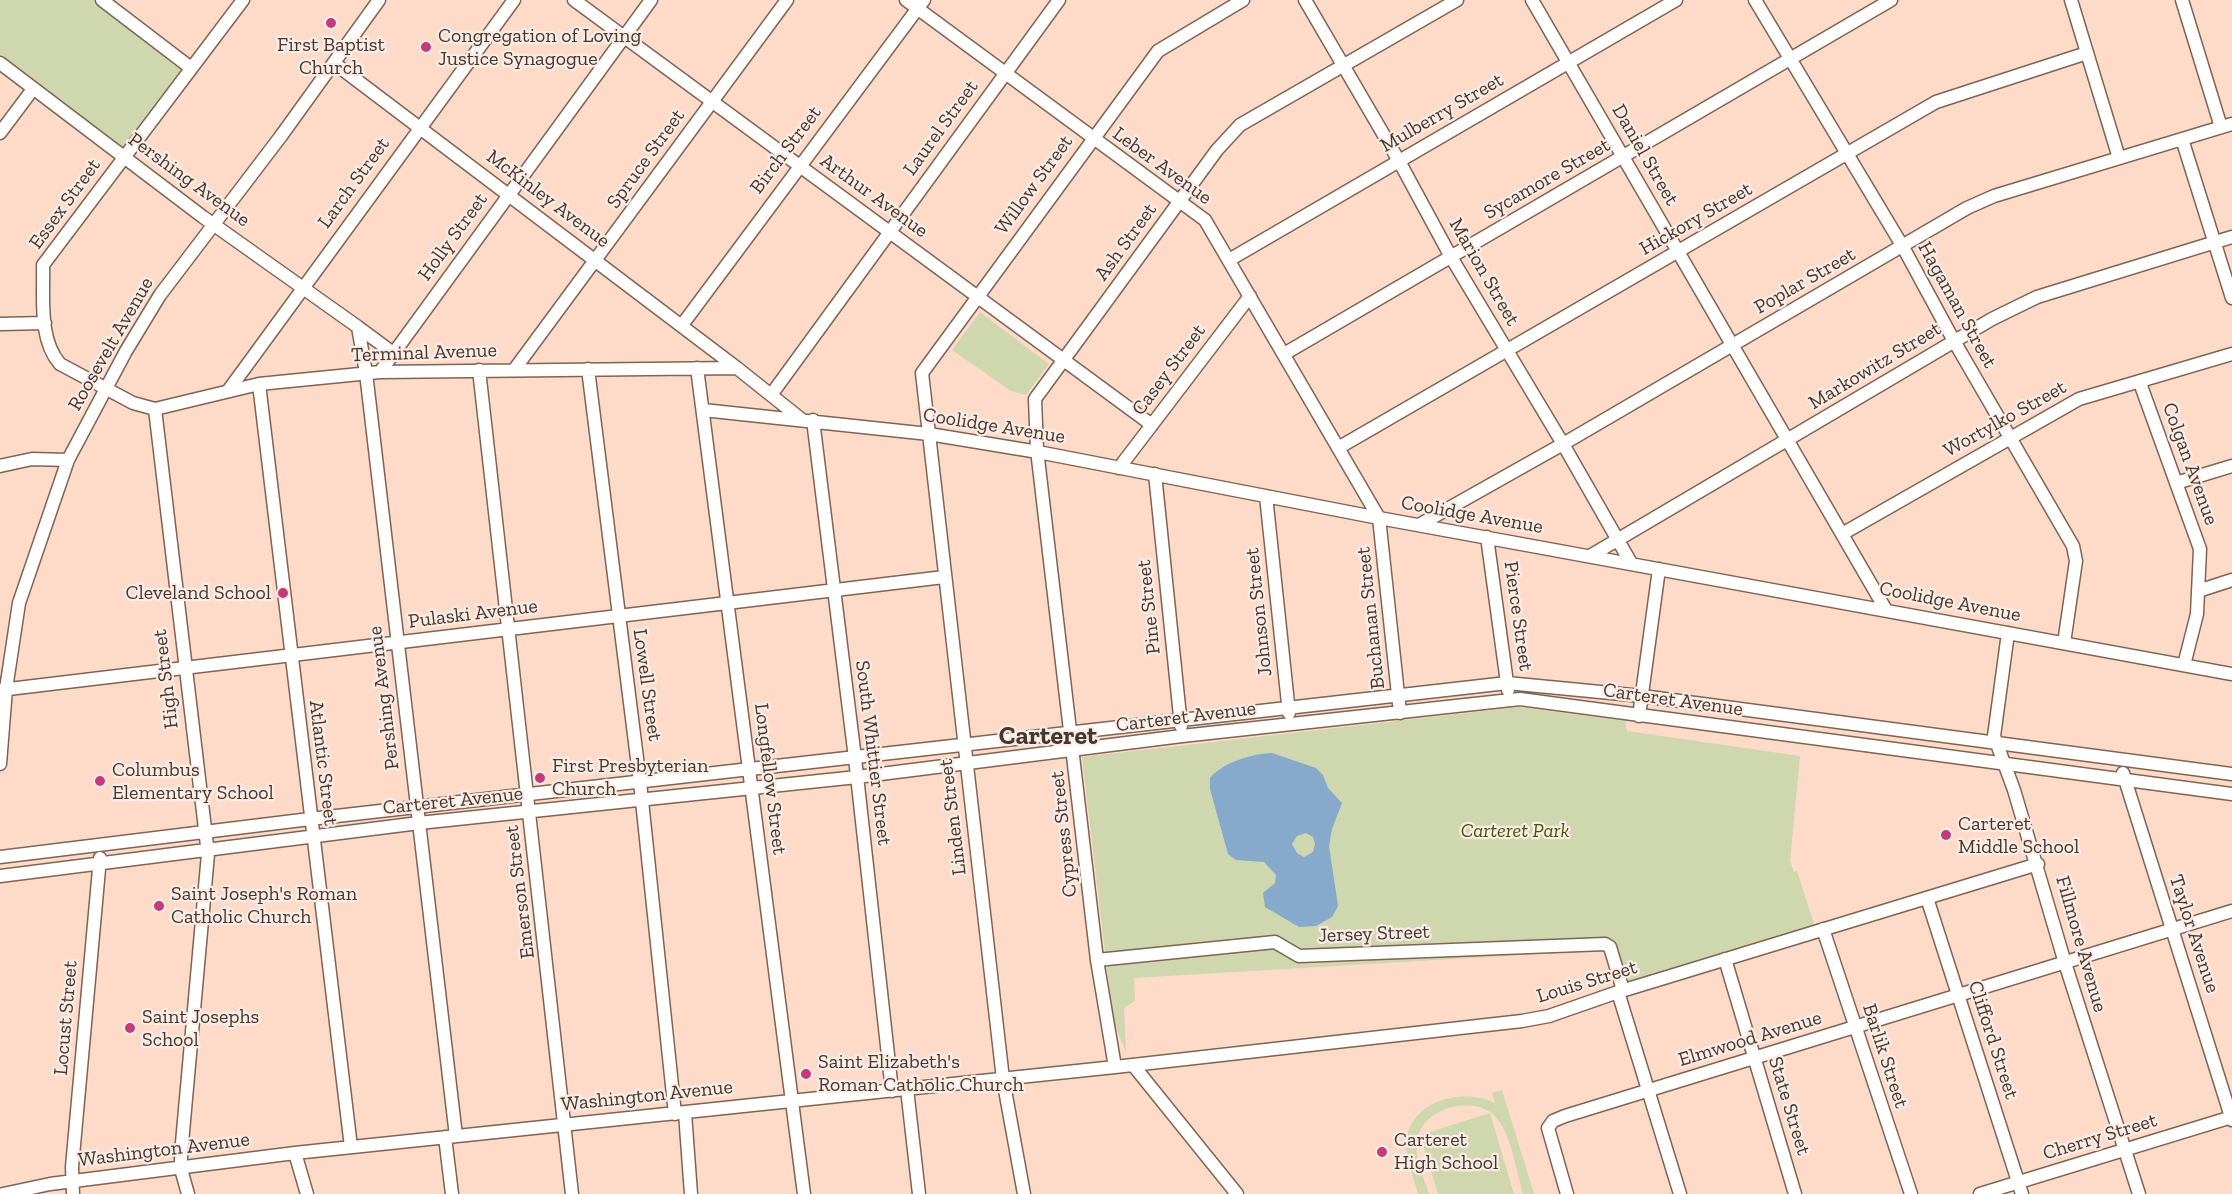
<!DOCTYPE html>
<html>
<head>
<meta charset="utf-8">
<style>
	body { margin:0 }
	canvas { display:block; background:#fddbc8 }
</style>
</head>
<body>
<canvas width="2232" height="1194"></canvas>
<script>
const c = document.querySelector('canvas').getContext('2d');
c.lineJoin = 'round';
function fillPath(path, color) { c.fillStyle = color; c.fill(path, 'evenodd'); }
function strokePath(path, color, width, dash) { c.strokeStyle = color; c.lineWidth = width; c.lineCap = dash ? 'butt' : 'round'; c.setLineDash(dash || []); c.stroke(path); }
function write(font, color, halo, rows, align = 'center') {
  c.font = font + ' "Zilla Slab",serif'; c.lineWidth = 4.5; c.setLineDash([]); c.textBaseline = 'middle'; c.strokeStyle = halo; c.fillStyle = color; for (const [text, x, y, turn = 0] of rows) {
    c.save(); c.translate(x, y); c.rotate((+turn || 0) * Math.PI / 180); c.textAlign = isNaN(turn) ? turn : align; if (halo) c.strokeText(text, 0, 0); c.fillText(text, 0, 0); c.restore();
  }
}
fillPath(new Path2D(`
	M0 0H105L191 65 119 153 0 63Z
	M980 312 1049 364 1026 395 1011 391 952 350Z
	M1519 707 1625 721 1627 731 1800 756 1790 861 1794 872 1797 871 1816 930 1619 993 1604 950 1134 978 1135 1001 1124 1008 1126 1053 1113 1020 1082 757Z
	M1502 1090 1534 1194H1523C1517 1173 1511 1136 1498 1120 1478 1092 1422 1107 1417 1140 1414 1157 1424 1178 1429 1194H1418C1414 1178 1406 1161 1406 1145 1407 1101 1462 1087 1495 1103L1492 1093Z
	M1490 1113 1514 1194H1438L1420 1135Z`), '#cfd7af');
fillPath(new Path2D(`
	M1272 753 1316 768 1323 775 1328 788 1342 803 1332 829 1329 846 1338 906 1332 917 1316 926 1299 927 1265 907 1263 893 1275 883 1276 875 1264 862 1236 860 1228 854 1210 789V778C1224 762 1251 754 1272 753ZM1306 833 1313 837 1315 844 1313 852 1304 857 1297 853 1292 844 1297 836Z`), '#86a9cc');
const minor = new Path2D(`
	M102 0 191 68
	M243 0 43 265C44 297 38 339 60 364L133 403 155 409 259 384 380 372 737 368 801 419
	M574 0 1152 425
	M906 0 1205 220 1379 518 1400 713
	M1305 0 1399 161 1451 257 1563 444 1631 563
	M1532 0 1886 610
	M1755 0 1903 247 1954 341 2073 546 2076 561 2064 643
	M2071 0 2119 158
	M2182 0 2221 127
	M0 63 203 217 358 327 366 373 456 1136
	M334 63 737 368
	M0 133 33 89
	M2182 139 2232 298
	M1229 260 1676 0
	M0 324 45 323
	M682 325 924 0
	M358 327 393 353
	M1284 354 1891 0
	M697 368 804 1194
	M588 369 640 782 675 1114
	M479 370 572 1194
	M514 370 787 0
	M380 372 651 0
	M2140 383 2200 549 2197 614 2184 665
	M259 384 351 1147
	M228 391 514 0
	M771 395 1059 0
	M155 409 208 854 181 1154V1169L188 1194
	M703 410 929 434 1038 452 1379 518 2232 674
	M813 420 855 758 892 1091
	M1338 448 1936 102 2087 53
	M0 466 32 459 68 460
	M1119 468 1250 296
	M1155 474 1181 726
	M2176 483 2232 466
	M1266 496 1289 713
	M1419 525 1563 444 1967 208 1994 196 2232 124
	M1842 534 2079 399 2232 354
	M1487 537 1508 690
	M1590 556 1992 319 2037 297 2232 237
	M2198 591 2232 580
	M2008 633 1994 736 2014 790 2065 963 2139 1194
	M0 690 944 577
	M1639 716 1659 569
	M0 764 6 689 19 603 68 460 126 351 160 295 281 136 379 0
	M2123 773 2232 1120
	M0 857 310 819 1507 683 1642 696 2232 774
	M0 876 419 823 857 777 1182 736 1520 699 2232 794
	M1927 898 2022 1194
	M1823 929 1911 1194
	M1725 959 1795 1194
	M1097 960 1275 942 1299 956 1605 944 1610 947 1623 990
	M1618 992 1680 1194
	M1133 1065 1237 1194
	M1115 1067 1097 960 1037 450 1035 399 1217 150 1240 125 1457 0
	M907 1089 919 1194
	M685 1113 691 1194
	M445 1137 452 1194
	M295 1153 307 1194
	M3 1194 50 1184 295 1153 1115 1067 1522 1021 1549 1016 1618 992 2038 864
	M73 1194 72 1167 100 858
	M1024 1194 1003 1079 922 373 1158 51 1243 0
	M1567 1194 1548 1128 1553 1121 1565 1116 2232 911
	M1980 1194 2232 1117`);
strokePath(minor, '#806352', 15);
strokePath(minor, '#fff', 12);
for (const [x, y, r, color] of [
	[331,23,6,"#c13c7d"],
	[426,47,6,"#c13c7d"],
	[283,593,6,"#c13c7d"],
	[540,778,6,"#c13c7d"],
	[100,781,6,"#c13c7d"],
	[1946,835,6,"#c13c7d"],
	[159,906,6,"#c13c7d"],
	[130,1028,6,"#c13c7d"],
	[806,1074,6,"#c13c7d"],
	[1382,1152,6,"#c13c7d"]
]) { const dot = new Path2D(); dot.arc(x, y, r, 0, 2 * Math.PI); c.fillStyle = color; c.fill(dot); strokePath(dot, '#fbede6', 2); }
write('20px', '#443730', '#fbede6', [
	["Congregation of Loving",438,36],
	["Justice Synagogue",438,59],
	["First Baptist",331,45,"center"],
	["Church",331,68,"center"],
	["Cleveland School",271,593,"right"],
	["First Presbyterian",552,766],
	["Church",552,789],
	["Columbus",112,770],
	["Elementary School",112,793],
	["Carteret",1958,824],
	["Middle School",1958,847],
	["Saint Joseph's Roman",171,894],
	["Catholic Church",171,917],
	["Saint Josephs",142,1017],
	["School",142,1040],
	["Saint Elizabeth's",818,1062],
	["Roman Catholic Church",818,1085],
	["Carteret",1394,1140],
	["High School",1394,1163]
], 'left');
write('20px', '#443730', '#fbede6', [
	["Mulberry Street",1442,113,-30],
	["Laurel Street",941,128,-54],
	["Birch Street",786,150,-53],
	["Daniel Street",1645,155,60],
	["Spruce Street",646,159,-54],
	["Leber Avenue",1162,166,36],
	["Sycamore Street",1547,179,-30],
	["Pershing Avenue",189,180,36],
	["Larch Street",354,183,-54],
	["Willow Street",1034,185,-54],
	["Arthur Avenue",874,196,36],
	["McKinley Avenue",548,199,37],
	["Essex Street",65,204,-54],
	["Hickory Street",1696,219,-30],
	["Holly Street",453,237,-54],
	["Ash Street",1126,242,-54],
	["Marion Street",1484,272,60],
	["Poplar Street",1805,281,-30],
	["Hagaman Street",1957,305,61],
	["Roosevelt Avenue",111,344,-60],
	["Terminal Avenue",424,353,-2],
	["Markowitz Street",1875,366,-31],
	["Casey Street",1169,370,-53],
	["Wortylko Street",2005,419,-29],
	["Coolidge Avenue",994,426,9],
	["Colgan Avenue",2190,464,70],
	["Coolidge Avenue",1472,515,10],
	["Coolidge Avenue",1950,602,11],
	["Pine Street",1149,607,-96],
	["Johnson Street",1259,612,-96],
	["Pulaski Avenue",473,614,-7],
	["Pierce Street",1518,616,82],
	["Buchanan Street",1371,618,-96],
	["High Street",166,679,-97],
	["Lowell Street",647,685,82],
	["Pershing Avenue",384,698,-97],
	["Carteret Avenue",1673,700,8],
	["Carteret Avenue",1186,717,-7],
	["South Whittier Street",873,753,83],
	["Atlantic Street",323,763,83],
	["Longfellow Street",770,779,83],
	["Carteret Avenue",453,801,-6],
	["Linden Street",953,817,-97],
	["Cypress Street",1064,834,-96],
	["Emerson Street",520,892,-97],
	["Jersey Street",1374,934,-2],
	["Taylor Avenue",2194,934,72],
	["Fillmore Avenue",2081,944,74],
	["Louis Street",1587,982,-17],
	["Locust Street",66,1018,-85],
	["Elmwood Avenue",1750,1039,-17],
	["Clifford Street",1993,1040,72],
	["Barlik Street",1885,1056,72],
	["Washington Avenue",647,1096,-6],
	["State Street",1789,1106,73],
	["Cherry Street",2100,1137,-17],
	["Washington Avenue",164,1150,-7]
]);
write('italic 20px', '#495303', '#fbede6', [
	["Carteret Park",1515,831]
]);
write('bold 26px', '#443730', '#fbede6', [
	["Carteret",1048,737]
]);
</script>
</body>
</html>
